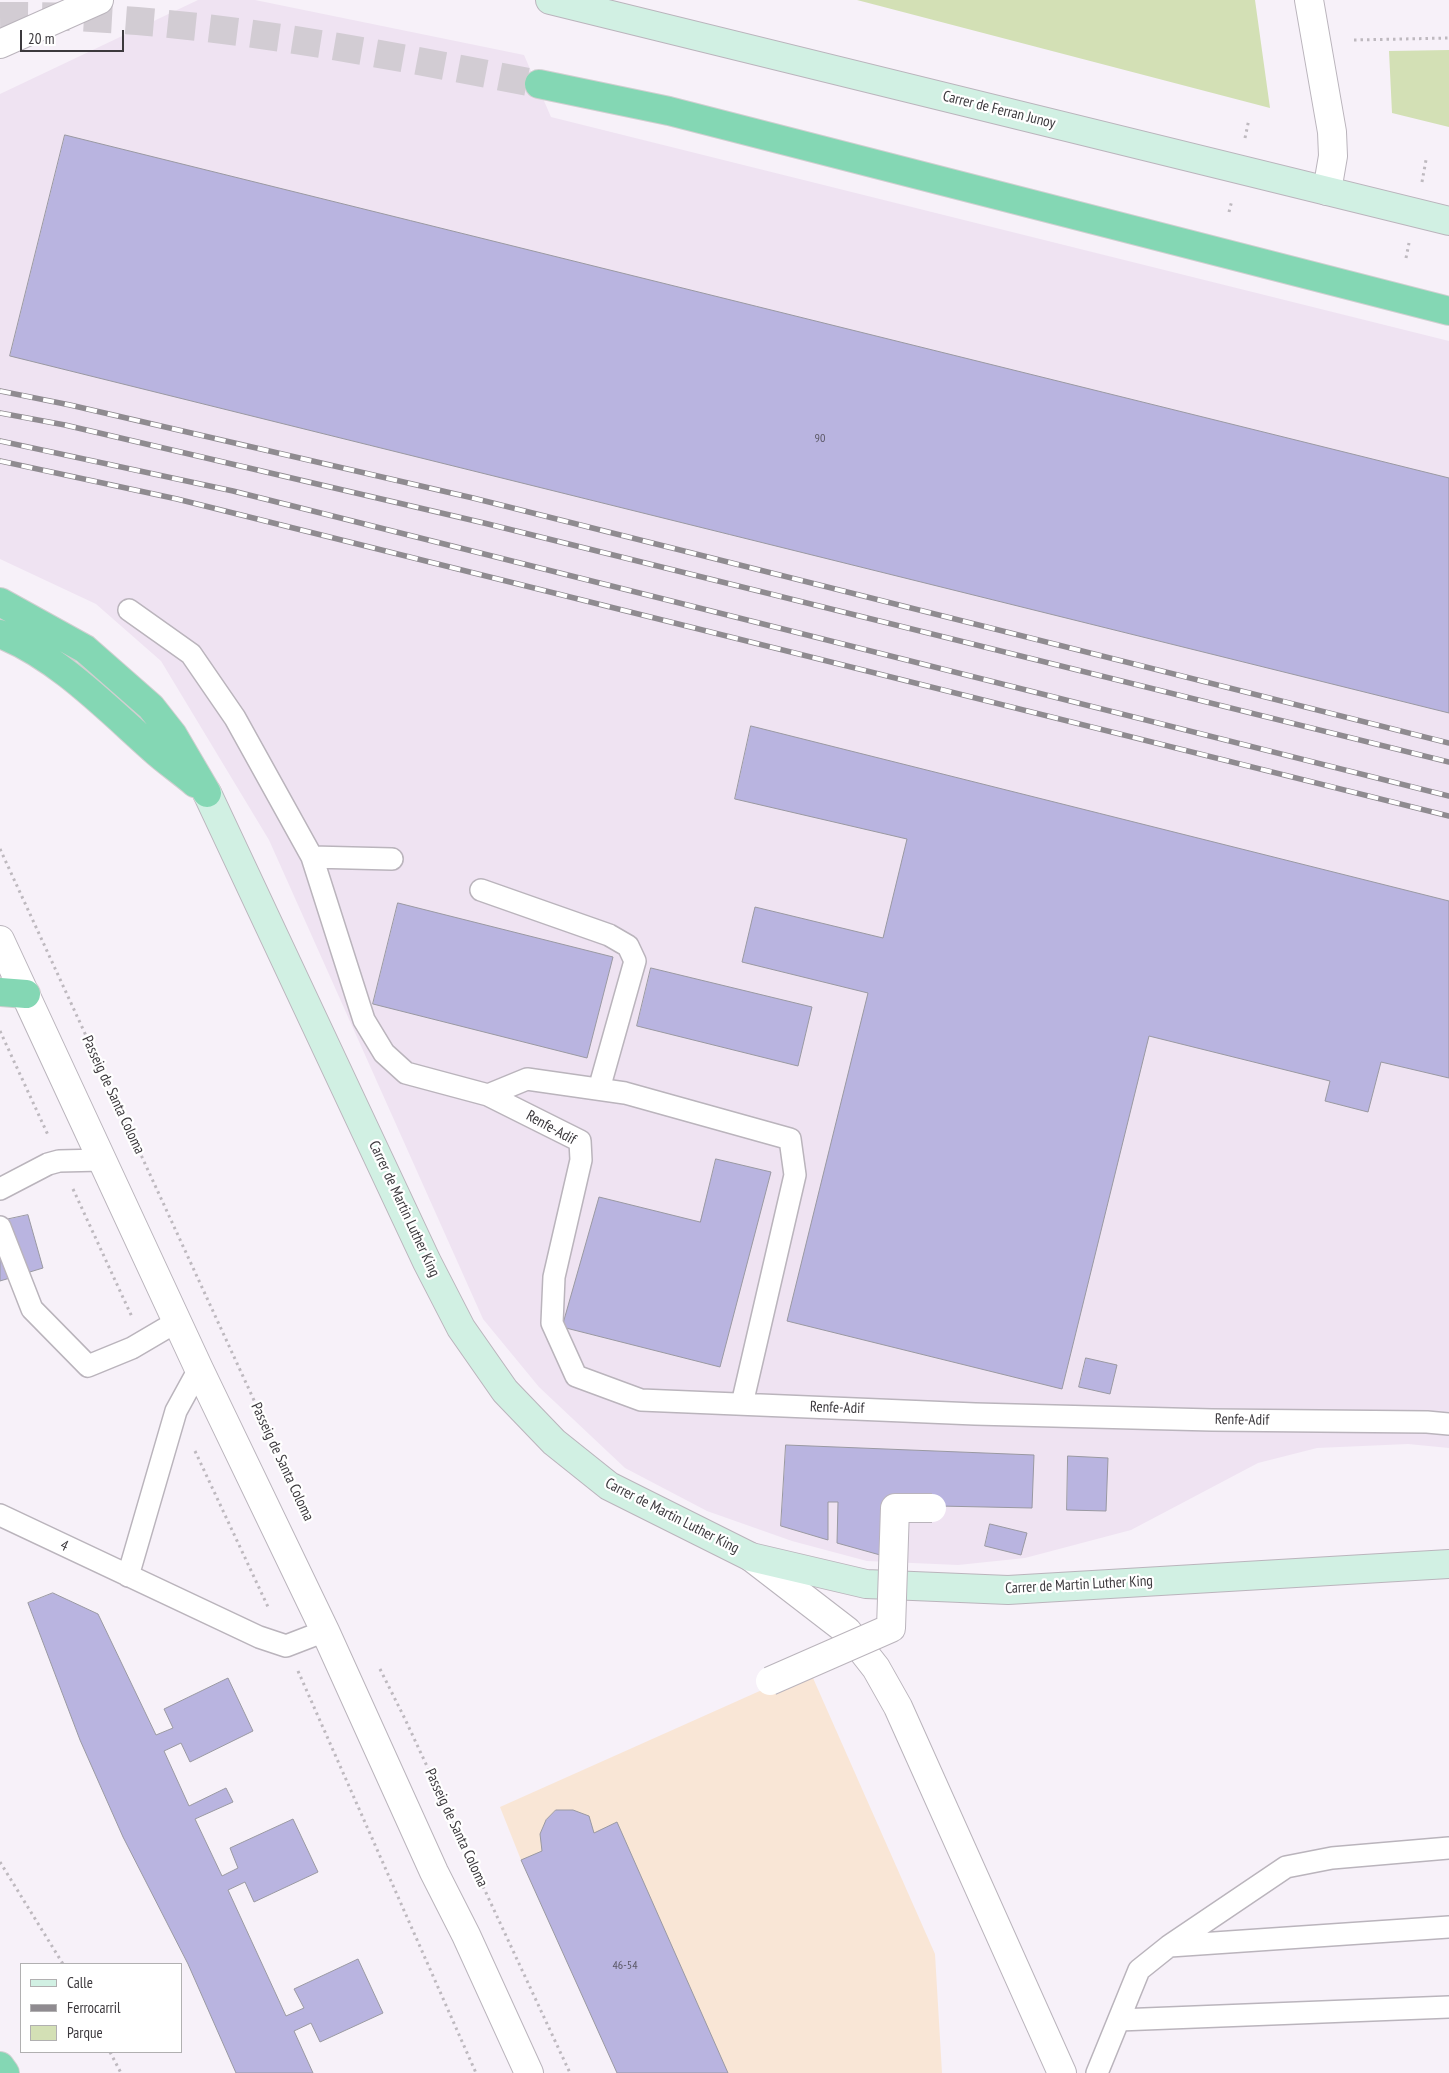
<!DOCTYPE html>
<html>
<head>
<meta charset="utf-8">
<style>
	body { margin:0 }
	#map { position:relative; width:1449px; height:2073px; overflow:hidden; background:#f7f1f9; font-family:"PT Sans Narrow",sans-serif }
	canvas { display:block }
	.legend { position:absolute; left:20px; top:1963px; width:162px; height:90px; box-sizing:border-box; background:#fff; border:1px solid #b1b0b1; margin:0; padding:6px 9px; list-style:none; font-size:15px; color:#3c393d }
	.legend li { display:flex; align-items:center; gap:10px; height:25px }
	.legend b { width:25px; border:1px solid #b1b0b1 }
	.scale { position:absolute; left:20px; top:30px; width:104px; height:22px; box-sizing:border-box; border:2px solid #3c393d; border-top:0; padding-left:6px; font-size:15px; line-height:18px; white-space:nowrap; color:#3c393d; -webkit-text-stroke:4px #fff; paint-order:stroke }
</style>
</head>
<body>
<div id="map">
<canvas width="1449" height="2073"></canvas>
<ul class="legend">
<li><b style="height:6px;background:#d1f0e3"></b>Calle</li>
<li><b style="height:6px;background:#8f8b90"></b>Ferrocarril</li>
<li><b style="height:14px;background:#d3e0b5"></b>Parque</li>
</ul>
<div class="scale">20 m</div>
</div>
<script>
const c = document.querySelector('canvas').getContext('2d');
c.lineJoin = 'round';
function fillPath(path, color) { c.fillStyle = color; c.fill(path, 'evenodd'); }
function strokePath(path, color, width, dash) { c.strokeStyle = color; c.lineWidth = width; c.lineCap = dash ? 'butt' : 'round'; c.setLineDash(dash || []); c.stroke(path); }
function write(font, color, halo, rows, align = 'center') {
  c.font = font + ' "PT Sans Narrow",sans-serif'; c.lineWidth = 4.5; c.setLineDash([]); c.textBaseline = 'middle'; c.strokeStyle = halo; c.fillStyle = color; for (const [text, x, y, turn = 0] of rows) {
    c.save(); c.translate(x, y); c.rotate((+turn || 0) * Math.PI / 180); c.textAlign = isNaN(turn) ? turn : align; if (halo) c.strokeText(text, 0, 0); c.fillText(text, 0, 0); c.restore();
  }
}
fillPath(new Path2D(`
	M198 0H255L524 55 551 117 1449 341V1448L1408 1444 1317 1448 1258 1463 1131 1530 1025 1558 958 1565 867 1561 792 1541 707 1511 625 1468 539 1387 483 1319 269 840 161 661 96 604 0 559V94Z`), '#efe3f2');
fillPath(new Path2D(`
	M809 1669 935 1954 942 2073H617L521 1860 500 1807Z`), '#f9e6d6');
fillPath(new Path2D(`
	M857 0H1255L1270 108Z
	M1449 50V127L1392 113 1389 51Z`), '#d3e0b5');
const building = new Path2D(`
	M65 135 1449 478V713L10 356Z
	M751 726 1449 901V1078L1381 1062 1368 1112 1325 1101 1330 1081 1149 1036 1062 1389 787 1321 868 993 742 962 755 907 883 938 907 839 735 799Z
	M398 903 613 957 587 1058 373 1004Z
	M651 968 812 1007 798 1066 637 1026Z
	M716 1159 771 1172 720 1367 562 1327 599 1197 700 1222Z
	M28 1215 43 1268 0 1281V1221Z
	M1086 1358 1117 1365 1110 1394 1079 1387Z
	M786 1445 1034 1455 1032 1508 892 1505 891 1558 837 1543 838 1502H828V1540L781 1526Z
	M1068 1456 1108 1458 1106 1511 1067 1510Z
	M990 1524 1027 1533 1021 1555 985 1546Z
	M53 1593 98 1614 156 1735 173 1728 164 1709 228 1678 253 1731 190 1762 181 1743 164 1751 189 1806 226 1788 233 1802 195 1819 222 1876 238 1868 230 1848 293 1819 318 1872 254 1902 245 1882 228 1890 286 2016 304 2008 294 1989 358 1959 383 2013 320 2042 311 2023 294 2031 313 2073H236L188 1964 123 1837 80 1740 28 1603Z
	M556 1810H573L589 1816 594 1833 617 1822 728 2073H617L521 1860 542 1851 540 1834 546 1820Z`);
fillPath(building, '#b9b4e0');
strokePath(building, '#9a99a2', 1);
strokePath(new Path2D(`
	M0 16C182 14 362 50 539 84`), '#d2ccd3', 28, [28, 14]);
const service = new Path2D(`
	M129 610 191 654 235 718 312 857 364 1020 384 1053 406 1073 488 1095 580 1141 581 1160 554 1277 552 1323 576 1376 641 1400 975 1414 1212 1420 1427 1422 1449 1424
	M312 857 392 859
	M481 890 609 935 628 946 635 961 599 1089
	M488 1095 527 1079 625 1093 790 1139 795 1175 742 1404
	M0 1189 48 1164 59 1161 102 1160
	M0 1227 32 1309 88 1366 132 1348 178 1321
	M0 1515 259 1637 286 1646 325 1631
	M128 1576 176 1411 199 1369
	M1170 1946 1449 1927
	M1119 2020 1449 2007
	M1097 2073 1139 1970 1169 1946 1286 1867 1332 1858 1449 1848`);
const minor = new Path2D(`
	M1309 0 1332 132 1333 156 1327 191
	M751 1557 847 1631 876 1668 898 1707 1062 2073`);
const tertiary = new Path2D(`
	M0 44 99 0
	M0 940 199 1369 325 1631 434 1872 466 1935 529 2073`);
const secondary = new Path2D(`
	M550 0 1449 221
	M207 793 427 1262 461 1328 505 1391 554 1442 609 1486 751 1557 866 1584 1008 1590 1449 1564`);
const trunk = new Path2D(`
	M539 84 669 111 1449 311
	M0 602 85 649 151 707 173 735 207 793
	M0 634C57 656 108 709 153 749 166 761 181 771 195 783
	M0 992 26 994
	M0 2066 5 2073`);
strokePath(service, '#bab4bc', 24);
strokePath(minor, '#bab4bc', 30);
strokePath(tertiary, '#bab4bc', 30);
strokePath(secondary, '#bab4bc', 30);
strokePath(trunk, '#d0cfd0', 30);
strokePath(new Path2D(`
	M1354 40 1449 38
	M1245 138 1249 119
	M1422 182 1426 160
	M1229 212 1232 200
	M1406 258 1409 243
	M0 849 294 1487
	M0 1031 48 1135
	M73 1189 132 1317
	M195 1451 269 1609
	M380 1669 405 1719 570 2073
	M298 1671 476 2073
	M0 1862 63 1964
	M110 2052 121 2073`), '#beb9bf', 3, [2.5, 4]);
strokePath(service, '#fff', 21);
strokePath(minor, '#fff', 28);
strokePath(tertiary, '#fff', 28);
strokePath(secondary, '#d1f0e3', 28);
strokePath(trunk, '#84d7b4', 28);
const rail = new Path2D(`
	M0 391 70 405 473 498 1449 743
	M0 413 65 425 484 523 1449 762
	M0 441 233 491 1449 796
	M0 461 177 499 1449 816`);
strokePath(rail, '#8f8b90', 5.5);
strokePath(rail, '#fff', 4, [11]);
const pedestrianBridge = new Path2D(`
	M770 1681 891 1628 895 1508H932`);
strokePath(pedestrianBridge, '#bab4bc', 30, []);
strokePath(pedestrianBridge, '#fff', 28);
write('12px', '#5b5866', null, [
	["90",820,439],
	["46-54",625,1966]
]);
write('15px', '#3c393d', '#fff', [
	["Carrer de Ferran Junoy",999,110,14],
	["Passeig de Santa Coloma",113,1095,65],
	["Renfe-Adif",551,1128,29],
	["Carrer de Martin Luther King",404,1209,65],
	["Renfe-Adif",837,1408,2],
	["Renfe-Adif",1242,1420,1],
	["Passeig de Santa Coloma",282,1462,65],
	["Carrer de Martin Luther King",672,1516,27],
	["4",64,1546,25],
	["Carrer de Martin Luther King",1079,1585,-3],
	["Passeig de Santa Coloma",456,1828,65]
]);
</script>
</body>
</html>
